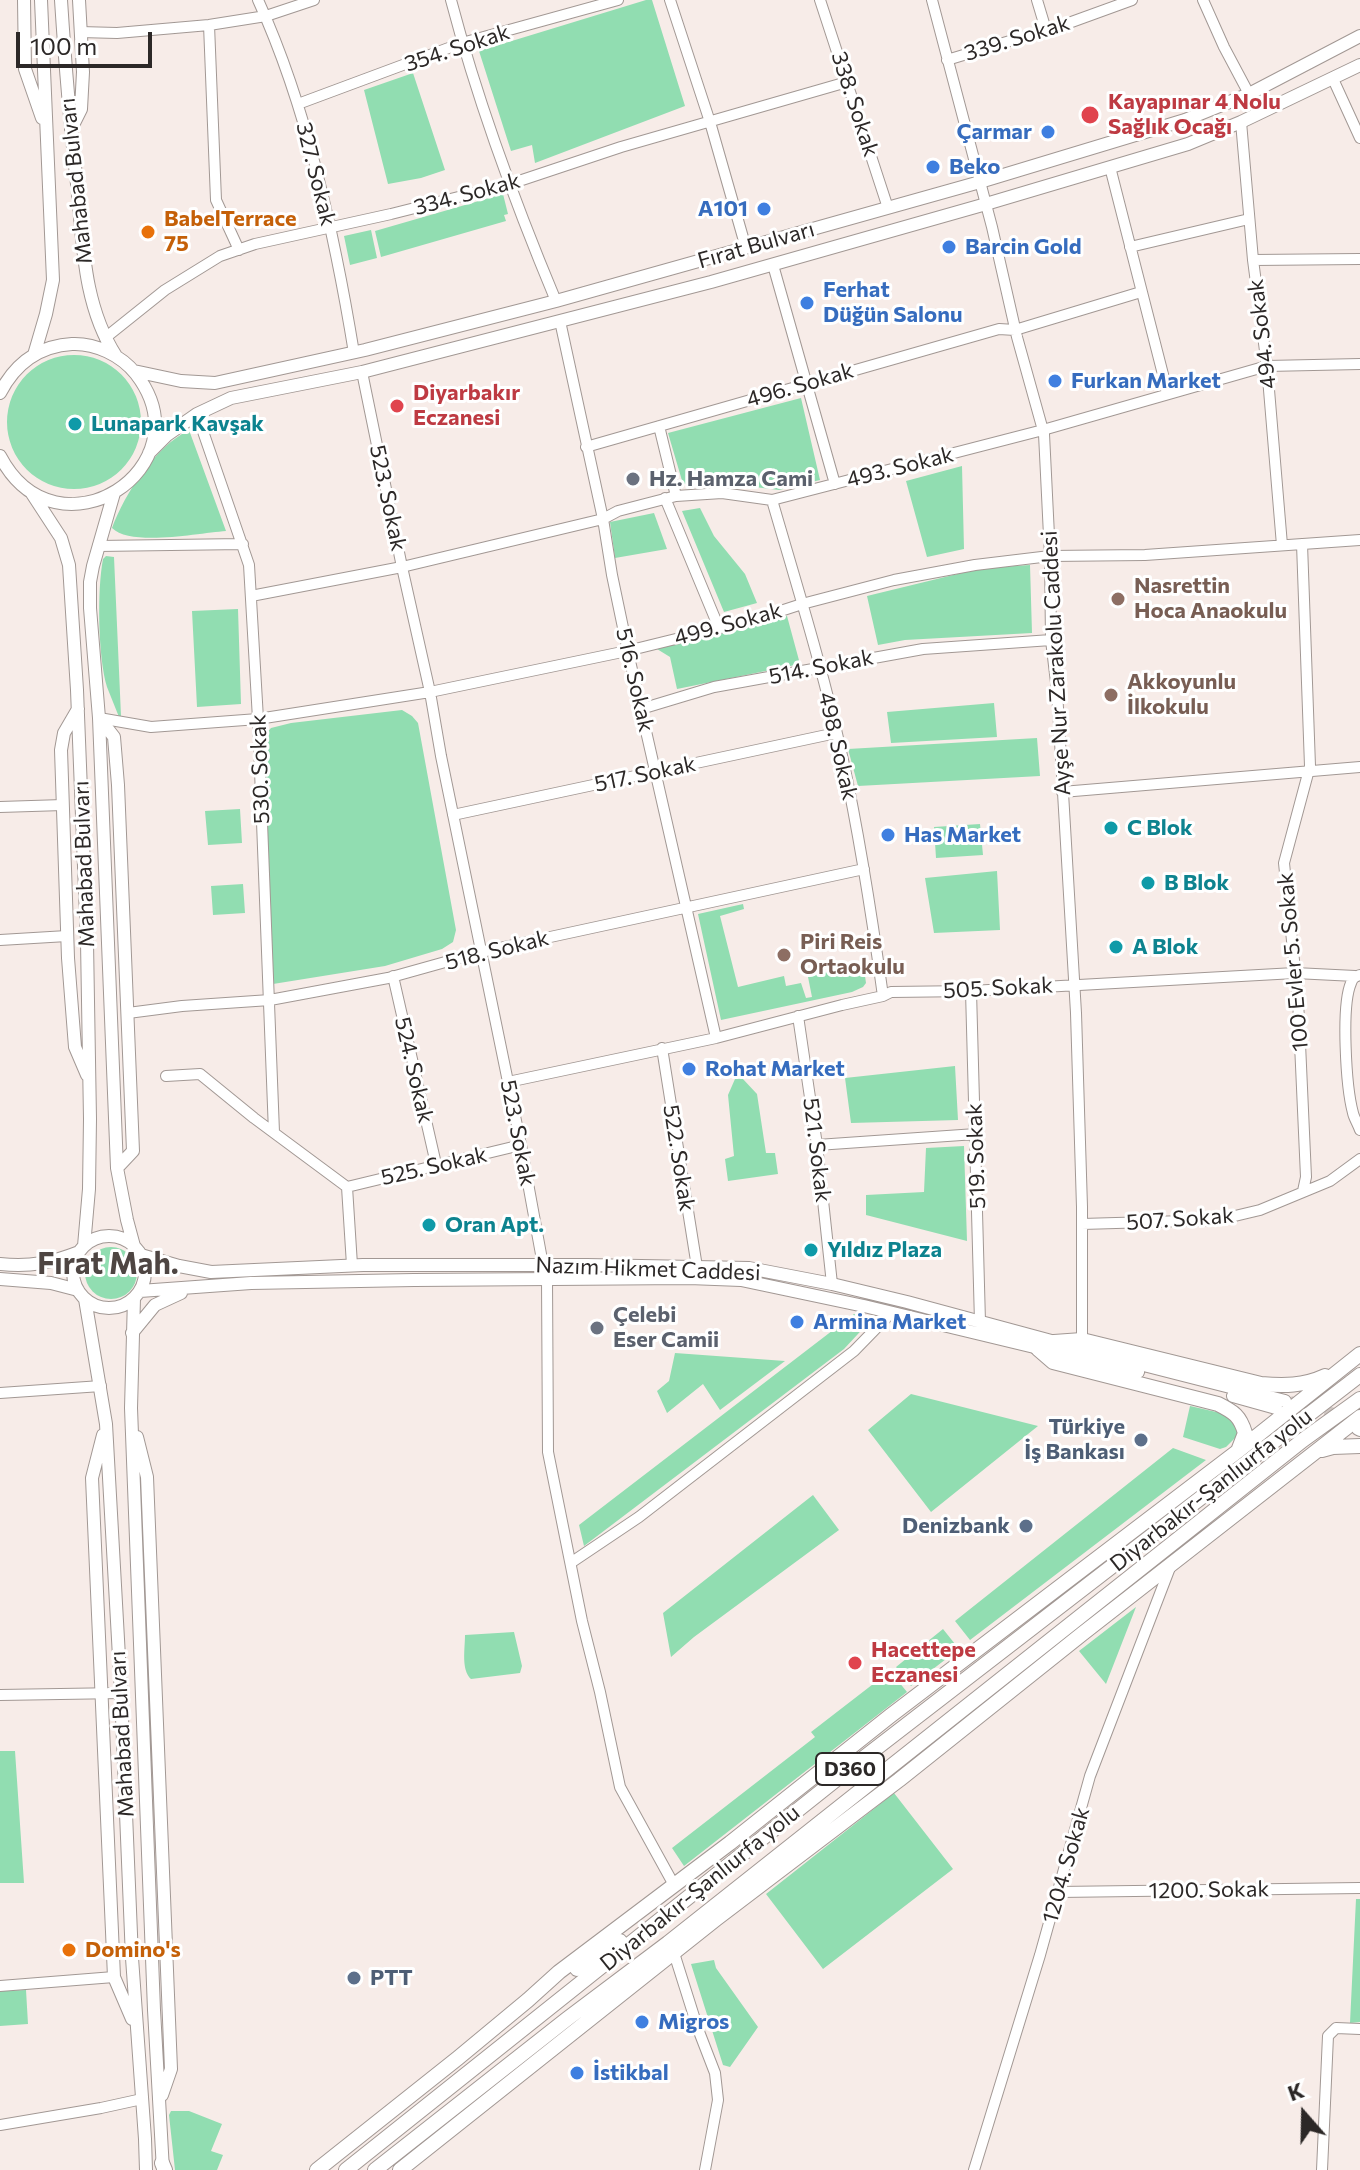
<!DOCTYPE html>
<html>
<head>
<meta charset="utf-8">
<style>
	body { margin:0 }
	#map { position:relative; width:1360px; height:2170px; overflow:hidden; background:#f7ece8; font-family:Commissioner,sans-serif }
	canvas { display:block }
	.north { position:absolute; left:1264px; top:2074px; width:80px; height:80px; -webkit-text-stroke:6px #fff; paint-order:stroke; rotate:340deg; font-size:22px; font-weight:700; line-height:32px; text-align:center; color:#2c2827 }
	.north::after { content:''; display:block; margin:auto; width:28px; height:36px; background:#2c2827; clip-path:polygon(50% 0,100% 100%,50% 72%,0 100%) }
	.scale { position:absolute; left:16px; top:32px; width:136px; height:36px; box-sizing:border-box; border:4px solid #2c2827; border-top:0; padding-left:10px; font-size:24px; line-height:28px; white-space:nowrap; color:#2c2827; -webkit-text-stroke:6px #fff; paint-order:stroke }
</style>
</head>
<body>
<div id="map">
<canvas width="1360" height="2170"></canvas>
<div class="north">K</div>
<div class="scale">100 m</div>
</div>
<script>
const c = document.querySelector('canvas').getContext('2d');
c.lineJoin = 'round';
function fillPath(path, color) { c.fillStyle = color; c.fill(path, 'evenodd'); }
function strokePath(path, color, width, dash) { c.strokeStyle = color; c.lineWidth = width; c.lineCap = dash ? 'butt' : 'round'; c.setLineDash(dash || []); c.stroke(path); }
function write(font, color, halo, rows, align = 'center') {
  c.font = font + ' Commissioner,sans-serif'; c.lineWidth = 6; c.setLineDash([]); c.textBaseline = 'middle'; c.strokeStyle = halo; c.fillStyle = color; for (const [text, x, y, turn = 0] of rows) {
    c.save(); c.translate(x, y); c.rotate((+turn || 0) * Math.PI / 180); c.textAlign = isNaN(turn) ? turn : align; if (halo) c.strokeText(text, 0, 0); c.fillText(text, 0, 0); c.restore();
  }
}
fillPath(new Path2D(`
	M646 0H652L685 106 535 163 532 145 511 151 479 51Z
	M413 73 445 170 421 178 388 184 364 90Z
	M503 194 508 214 504 215 506 221 381 257 375 231Z
	M371 230 377 258 350 265 344 236Z
	M7 422a67 67 0 1 1 134 0a67 67 0 1 1-134 0Z
	M801 398 820 480 779 490 706 481 683 484 668 433Z
	M189 430 226 531C199 533 131 547 112 528 125 493 155 447 189 430Z
	M962 466 964 549 927 557 906 481Z
	M700 508 714 536 745 574 757 603 724 612 682 511Z
	M654 513 667 549 615 558 610 522Z
	M106 556 114 557 121 716 119 717C115 707 111 697 107 687 98 657 97 590 103 559Z
	M1030 565 1032 633 905 640 878 645 867 596 982 568Z
	M238 609 241 704 197 707 192 611Z
	M787 616 800 664 677 689 670 657 657 649Z
	M994 703 997 737 891 743 887 712Z
	M402 710 412 716 418 723 456 930 453 942 442 949 385 966 273 984 263 737 271 728 291 723Z
	M1037 738 1040 776 858 786 848 749Z
	M240 809 242 843 208 845 205 811Z
	M980 824 983 855 936 858 934 827Z
	M997 871 1000 930 934 933 925 878Z
	M243 884 245 913 213 915 211 886Z
	M743 904 744 909 720 916 738 987 784 976 786 986 801 983 806 998 812 997 808 977 840 969 845 972 857 971 858 975 865 976 866 983 863 987 852 992 721 1020 698 914Z
	M955 1066 958 1120 851 1123 845 1078Z
	M742 1078 757 1094 766 1153H775L778 1174 728 1181 725 1159 734 1156 728 1095 735 1079Z
	M964 1146 967 1241 866 1215V1195L924 1192 926 1148Z
	M85 1273a26 26 0 1 1 52 0a26 26 0 1 1-52 0Z
	M854 1314 871 1320 844 1349 584 1546 579 1525Z
	M675 1353 785 1361 720 1410 703 1384 667 1413 657 1391 669 1381Z
	M911 1394 1038 1426 931 1512 868 1430Z
	M1190 1406 1225 1414 1236 1423 1238 1435 1226 1447 1220 1449 1183 1437Z
	M1173 1448 1206 1460 970 1640 955 1621Z
	M813 1495 839 1530 694 1637 671 1657 663 1613Z
	M1136 1607 1106 1684 1079 1651Z
	M943 1629 959 1649 911 1686 896 1667Z
	M514 1632 522 1666 520 1673 471 1679C461 1670 465 1649 465 1635Z
	M890 1671 907 1692 684 1866 672 1848 815 1737 811 1732Z
	M0 1751H15L24 1883H0Z
	M894 1793 953 1869 823 1969 766 1894Z
	M1356 1899H1360V2022L1350 2023Z
	M714 1960 716 1968 758 2027 730 2067 723 2065 691 1964Z
	M26 1990 28 2024 0 2026V1991Z
	M171 2111H189L222 2124 211 2151 223 2155 217 2170H175L169 2115Z`), '#91ddb1');
strokePath(new Path2D(`
	M1290 1402 1345 1417`), '#cec5c1', 12, [12, 6]);
const minor = new Path2D(`
	M258 0C307 107 335 237 354 353
	M451 0C478 103 515 203 556 301
	M670 0 710 122 746 248
	M820 0 888 208
	M932 0 992 227 1017 337 1044 434 1050 556 1051 640 1057 691 1076 1013 1082 1207V1340
	M1037 0 1046 30
	M1203 0 1224 47 1249 94
	M209 25 216 200 239 250
	M80 32 117 33 209 25 266 16 314 0
	M947 60 1066 24 1132 0
	M1333 79 1360 138
	M298 104 462 43 618 0
	M1241 122 1253 260 1267 366 1282 545
	M1110 167 1168 394
	M1130 247 1249 219
	M1253 260 1360 259
	M773 265 835 484
	M560 321 603 519 612 575 630 661 716 1038
	M105 338 165 290 220 256 255 244 391 214 510 184 621 147 847 82
	M362 372 402 567 430 692 441 756 521 1145 543 1265 547 1279 548 1452 582 1621 600 1692 620 1787 674 1885
	M197 414 249 565 258 719 274 1132
	M659 426 676 496
	M586 447 999 329 1015 330 1141 292
	M665 498 719 628
	M772 500C797 586 824 673 843 760 860 838 872 917 883 996
	M1302 544 1310 766 1284 863 1298 999 1306 1177 1303 1191
	M98 546 243 544
	M251 596 402 567 603 519 618 511 676 496 722 493 772 500 1043 430 1267 366 1360 364
	M641 709 714 687 923 649 1051 640
	M99 718 151 727 258 719 430 692 627 651 753 620 802 604 894 580 975 565 1050 556 1145 555 1360 540
	M1062 792 1360 767
	M0 807 63 805
	M453 815 836 733
	M0 940 67 936
	M1360 975C1355 977 1353 977 1351 983 1341 1006 1346 1087 1353 1113 1354 1118 1358 1124 1360 1130
	M393 976 436 1164
	M971 991 980 1322
	M128 1013 182 1006 270 1000 388 978 481 952 864 869
	M798 1016 817 1145 832 1284
	M662 1048 697 1267
	M166 1076 200 1074 254 1118 347 1187 352 1265
	M508 1082 716 1038 842 1005 883 996 891 992 971 991 1295 973 1355 976
	M817 1145 976 1134
	M347 1187 521 1145
	M1082 1224 1218 1220 1260 1210 1330 1181 1360 1159
	M0 1393 101 1386
	M572 1562 639 1517 854 1351 891 1313
	M0 1695 121 1693
	M1059 1892 1360 1888
	M674 1953 698 2029 715 2073 718 2100 705 2170
	M0 1986 114 1977
	M0 2125 101 2108 142 2099
	M974 2170 1040 1955 1090 1776 1171 1565
	M1322 2170 1328 2036 1336 2028 1360 2029`);
const major = new Path2D(`
	M24 0 25 69 42 118
	M61 0C65 62 70 123 77 184 83 243 83 305 116 356
	M71 129 81 109 83 72 79 0
	M34 355 46 314 53 280 41 0
	M134 371 181 381 215 383 365 350 556 301 980 182 1185 120 1249 94 1360 36
	M0 393C15 364 39 346 72 344 95 343 121 355 136 374 208 467 57 565 0 456
	M149 453 167 435 197 414 231 398 362 372 711 282 986 204 1188 144 1241 122 1360 65
	M31 492 61 538 69 565 77 690 87 942 90 1119 89 1189 84 1246
	M114 493 93 566 90 582V608L99 718 117 1168 127 1220 134 1246
	M78 709 64 733 61 750 68 958 75 1047 87 1075
	M100 719 114 737 118 785 133 1151 117 1168
	M73 1272a36 36 0 1 1 72 0a36 36 0 1 1-72 0Z
	M141 1255 179 1266 211 1272 363 1265H587L749 1268 832 1284 907 1302 1081 1349 1285 1401
	M0 1264C31 1267 51 1263 79 1252
	M0 1279 51 1283 78 1290
	M140 1291 251 1283 414 1280 689 1278 741 1280 864 1306 1138 1372
	M134 1298 131 1408 154 2010 163 2170
	M85 1299 106 1424 121 1693 132 1958 145 2139 146 2170
	M132 1333 155 1305 181 1293
	M1233 1396 1276 1408
	M1358 1429 1360 1430
	M103 1435 92 1478 114 1977 132 2019
	M137 1437 147 1477 171 2069 162 2095`);
const highway = new Path2D(`
	M1054 1342 1082 1340 1261 1384C1284 1386 1303 1386 1325 1376
	M1038 1349 1053 1362 1218 1404C1234 1412 1240 1416 1245 1433L1238 1451
	M1322 1450 1333 1447 1360 1446
	M577 1969 620 1941
	M162 2163 165 2170
	M317 2170 458 2058 528 2000 559 1972 730 1843 890 1716 1238 1451 1360 1354
	M346 2170 848 1770 1360 1375
	M375 2170 567 2019 668 1943 1303 1440 1360 1399
	M400 2170 716 1919 899 1780 1082 1634 1360 1417`);
strokePath(minor, '#a29894', 12);
strokePath(major, '#a29894', 14);
strokePath(highway, '#a29894', 16);
strokePath(minor, '#fff', 10);
strokePath(major, '#fff', 12);
strokePath(highway, '#fff', 14);
for (const [x, y, r, color] of [
	[1090,115,10,"#e0444e"],
	[1048,132,8,"#3f7fe0"],
	[933,167,8,"#3f7fe0"],
	[764,209,8,"#3f7fe0"],
	[148,232,8,"#e8710a"],
	[949,247,8,"#3f7fe0"],
	[807,303,8,"#3f7fe0"],
	[1055,381,8,"#3f7fe0"],
	[397,406,8,"#e0444e"],
	[75,424,8,"#0f9aa8"],
	[633,479,8,"#6b7280"],
	[1118,599,8,"#8d6e63"],
	[1111,695,8,"#8d6e63"],
	[1111,828,8,"#0f9aa8"],
	[888,835,8,"#3f7fe0"],
	[1148,883,8,"#0f9aa8"],
	[1116,947,8,"#0f9aa8"],
	[784,955,8,"#8d6e63"],
	[689,1069,8,"#3f7fe0"],
	[429,1225,8,"#0f9aa8"],
	[811,1250,8,"#0f9aa8"],
	[797,1322,8,"#3f7fe0"],
	[597,1328,8,"#6b7280"],
	[1141,1440,8,"#5c6f8a"],
	[1026,1526,8,"#5c6f8a"],
	[855,1663,8,"#e0444e"],
	[69,1950,8,"#e8710a"],
	[354,1978,8,"#5c6f8a"],
	[642,2022,8,"#3f7fe0"],
	[577,2073,8,"#3f7fe0"]
]) { const dot = new Path2D(); dot.arc(x, y, r, 0, 2 * Math.PI); c.fillStyle = color; c.fill(dot); strokePath(dot, '#fff', 3); }
for (const [x, y, w] of [
	[850,1769,68]
]) { const box = new Path2D(); box.roundRect(x - w / 2, y - 16, w, 32, 6); c.fillStyle = '#fff'; c.fill(box); strokePath(box, '#2c2827', 2); }
write('bold 20px', '#2c2827', null, [
	["D360",850,1769]
]);
write('22px', '#2c2827', '#fff', [
	["339. Sokak",1017,38,-17],
	["354. Sokak",457,48,-18],
	["338. Sokak",855,104,72],
	["327. Sokak",316,174,76],
	["Mahabad Bulvarı",76,181,-96],
	["334. Sokak",467,194,-15],
	["Fırat Bulvarı",756,245,-16],
	["494. Sokak",1262,334,-97],
	["496. Sokak",800,385,-16],
	["493. Sokak",900,467,-14],
	["523. Sokak",388,498,78],
	["499. Sokak",728,624,-15],
	["Ayşe Nur Zarakolu Caddesi",1056,663,-93],
	["514. Sokak",821,667,-11],
	["516. Sokak",635,680,77],
	["498. Sokak",838,746,77],
	["530. Sokak",260,769,-92],
	["517. Sokak",645,774,-12],
	["Mahabad Bulvarı",84,864,-92],
	["518. Sokak",497,950,-14],
	["100 Evler 5. Sokak",1293,962,-95],
	["505. Sokak",998,988,-3],
	["524. Sokak",414,1070,77],
	["523. Sokak",518,1133,79],
	["521. Sokak",817,1150,83],
	["519. Sokak",976,1156,-92],
	["522. Sokak",679,1158,81],
	["525. Sokak",434,1166,-13],
	["507. Sokak",1180,1219,-4],
	["Nazım Hikmet Caddesi",648,1269,2],
	["Diyarbakır-Şanlıurfa yolu",1211,1490,-38],
	["Mahabad Bulvarı",122,1734,-93],
	["1204. Sokak",1066,1865,-74],
	["Diyarbakır-Şanlıurfa yolu",700,1888,-39],
	["1200. Sokak",1209,1890,-1]
]);
write('bold 22px', '#be3a42', '#fff', [
	["Kayapınar 4 Nolu",1108,102],
	["Sağlık Ocağı",1108,127],
	["Diyarbakır",413,393],
	["Eczanesi",413,418],
	["Hacettepe",871,1650],
	["Eczanesi",871,1675]
], 'left');
write('bold 22px', '#366cbe', '#fff', [
	["Çarmar",1032,132,"right"],
	["Beko",949,167],
	["A101",748,209,"right"],
	["Barcin Gold",965,247],
	["Ferhat",823,290],
	["Düğün Salonu",823,315],
	["Furkan Market",1071,381],
	["Has Market",904,835],
	["Rohat Market",705,1069],
	["Armina Market",813,1322],
	["Migros",658,2022],
	["İstikbal",593,2073]
], 'left');
write('bold 22px', '#c56008', '#fff', [
	["BabelTerrace",164,219],
	["75",164,244],
	["Domino's",85,1950]
], 'left');
write('bold 22px', '#0d838f', '#fff', [
	["Lunapark Kavşak",91,424],
	["C Blok",1127,828],
	["B Blok",1164,883],
	["A Blok",1132,947],
	["Oran Apt.",445,1225],
	["Yıldız Plaza",827,1250]
], 'left');
write('bold 22px', '#5b616d', '#fff', [
	["Hz. Hamza Cami",649,479],
	["Çelebi",613,1315],
	["Eser Camii",613,1340]
], 'left');
write('bold 22px', '#785e54', '#fff', [
	["Nasrettin",1134,586],
	["Hoca Anaokulu",1134,611],
	["Akkoyunlu",1127,682],
	["İlkokulu",1127,707],
	["Piri Reis",800,942],
	["Ortaokulu",800,967]
], 'left');
write('bold 22px', '#4e5e75', '#fff', [
	["Türkiye",1125,1427],
	["İş Bankası",1125,1452],
	["Denizbank",1010,1526],
	["PTT",370,1978,"left"]
], 'right');
write('bold 30px', '#4e4542', '#fff', [
	["Fırat Mah.",108,1264]
]);
</script>
</body>
</html>
